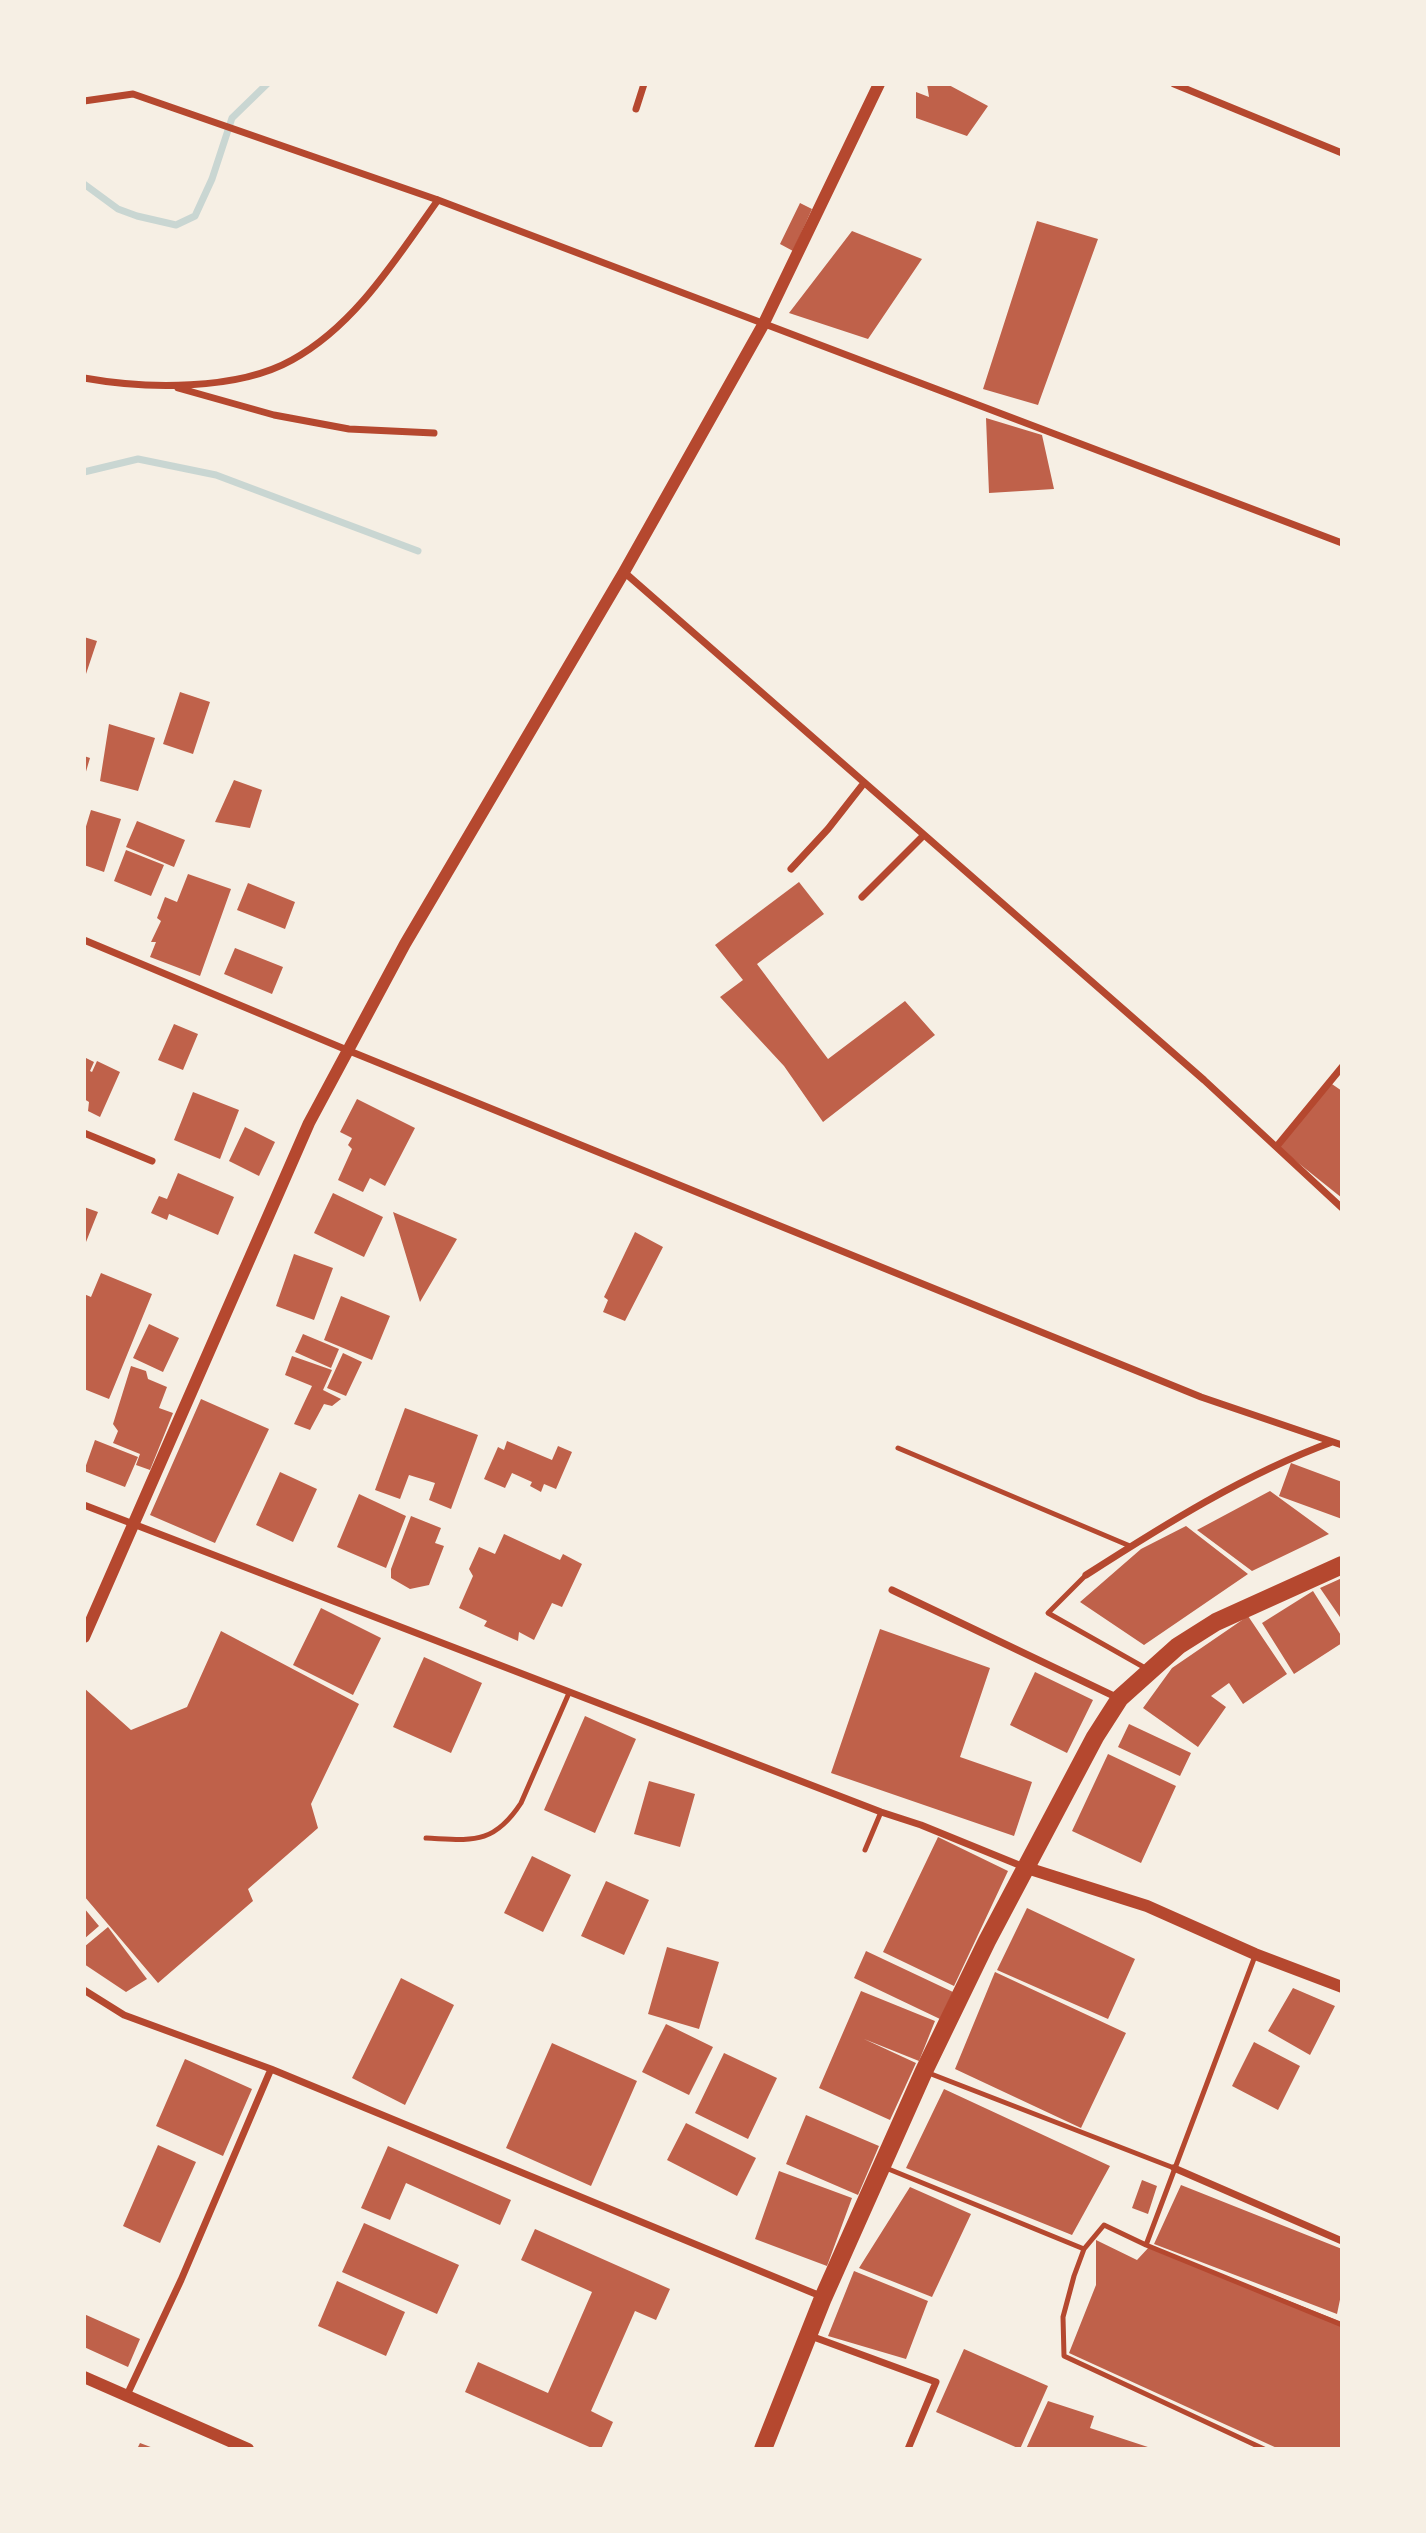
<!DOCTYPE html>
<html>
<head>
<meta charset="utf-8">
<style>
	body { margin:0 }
	#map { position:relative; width:1426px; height:2533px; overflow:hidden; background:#f6efe4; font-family:Poppins,sans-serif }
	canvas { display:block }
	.frame { position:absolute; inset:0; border:86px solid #f6efe4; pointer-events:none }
</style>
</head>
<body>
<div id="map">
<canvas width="1426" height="2533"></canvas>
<div class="frame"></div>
</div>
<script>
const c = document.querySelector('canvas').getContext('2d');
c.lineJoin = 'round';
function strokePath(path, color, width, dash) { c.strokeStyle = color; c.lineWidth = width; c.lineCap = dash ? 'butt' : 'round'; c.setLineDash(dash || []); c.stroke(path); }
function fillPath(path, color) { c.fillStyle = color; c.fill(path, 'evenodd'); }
strokePath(new Path2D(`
	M84 184 118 209 137 216 176 225 195 216 212 179 232 118 267 84
	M84 472 138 459 216 475 418 551`), '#c9d6d2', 7);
fillPath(new Path2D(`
	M927 84H947L988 106 967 136 916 118V92L929 97Z
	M800 203 812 209 793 251 780 244Z
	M1037 221 1098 239 1038 405 983 389Z
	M852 231 922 259 868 339 789 313Z
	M986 418 1042 435 1054 489 989 493Z
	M84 637 97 641 84 680Z
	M180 692 210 702 193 754 163 744Z
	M109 724 155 738 138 791 100 781Z
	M84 756 90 758 85 775 84 774Z
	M234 780 262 790 250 828 215 822Z
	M91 810 121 819 104 872 84 865V833Z
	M137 821 185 840 174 867 126 847Z
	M126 850 164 865 151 896 114 881Z
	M188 874 231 889 200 976 150 957 156 942H151L161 921 157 918 165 897 177 902Z
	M799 882 824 914 757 964 828 1059 905 1001 935 1035 823 1122 784 1066 720 997 743 980 715 945Z
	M248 883 295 902 285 929 237 910Z
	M235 948 283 967 272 994 224 974Z
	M174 1024 198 1034 183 1070 158 1060Z
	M84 1057 94 1062 90 1071 92 1072 97 1061 120 1072 100 1117 88 1111 89 1102 84 1099Z
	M1329 1082 1342 1091V1198L1277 1146Z
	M193 1092 239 1110 220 1159 174 1140Z
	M357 1099 415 1128 385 1186 370 1178 363 1192 338 1180 352 1149 348 1145 352 1138 340 1132Z
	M245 1127 275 1142 259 1176 229 1161Z
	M178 1173 234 1197 218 1235 169 1214 167 1220 151 1213 159 1196 167 1199Z
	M333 1193 383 1217 364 1257 314 1233Z
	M84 1207 98 1212 84 1247Z
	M393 1212 457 1239 420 1302Z
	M635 1232 663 1247 625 1321 603 1312 608 1300 604 1297Z
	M294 1254 333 1268 314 1320 276 1306Z
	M101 1273 152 1294 109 1399 84 1389V1294L91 1297Z
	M341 1296 390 1316 372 1360 324 1340Z
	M149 1324 179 1338 163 1372 133 1358Z
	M303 1334 339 1349 331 1368 295 1352Z
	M343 1353 362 1362 346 1396 327 1388Z
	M292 1356 332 1370 323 1390 341 1399 332 1406 324 1404 310 1430 294 1424 312 1386 285 1375Z
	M131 1366 146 1371 148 1379 167 1387 159 1408 173 1413 150 1470 136 1465 140 1454 113 1443 118 1431 113 1424Z
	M201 1399 269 1429 215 1543 150 1515Z
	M405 1408 478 1435 451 1509 429 1500 435 1483 409 1475 400 1499 375 1490Z
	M95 1440 138 1457 125 1487 84 1471Z
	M507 1441 552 1460 558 1446 572 1452 556 1489 544 1484 541 1492 530 1486 532 1482 512 1473 505 1488 484 1479 498 1447 504 1450Z
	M1291 1463 1342 1482V1519L1279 1496Z
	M280 1472 317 1489 293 1542 256 1525Z
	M1270 1491 1329 1534 1252 1571 1197 1530Z
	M359 1494 406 1516 386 1568 337 1547Z
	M411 1516 441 1528 435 1543 444 1546 429 1585 410 1589 391 1578V1569Z
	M1186 1526 1248 1574 1144 1645 1080 1602 1141 1549Z
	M504 1534 560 1560 563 1554 582 1564 562 1607 552 1603 534 1640 519 1632 518 1641 484 1626 487 1621 459 1608 473 1576 469 1569 479 1547 495 1554Z
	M1342 1578V1620L1320 1588Z
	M1313 1591 1342 1637V1643L1294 1674 1262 1623Z
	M321 1608 381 1638 353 1695 293 1665Z
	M1248 1616 1287 1674 1243 1704 1229 1683 1211 1696 1226 1707 1198 1747 1143 1708 1172 1668Z
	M880 1629 990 1668 960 1757 1032 1782 1014 1836 831 1773Z
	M221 1631 359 1704 311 1804 318 1828 248 1889 253 1901 158 1983 84 1896V1688L131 1730 187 1707Z
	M424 1657 482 1683 451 1753 393 1727Z
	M1035 1672 1093 1700 1067 1753 1010 1725Z
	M585 1716 636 1739 595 1833 544 1810Z
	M1129 1724 1191 1753 1180 1776 1118 1747Z
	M1108 1754 1176 1786 1141 1863 1072 1831Z
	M649 1781 695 1794 680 1847 634 1834Z
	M938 1837 1008 1871 954 1986 883 1952Z
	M532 1856 571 1875 543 1932 504 1913Z
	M606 1881 649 1900 624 1955 581 1936Z
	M84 1908 99 1926 84 1939Z
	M1027 1908 1135 1959 1108 2019 997 1970Z
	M108 1927 147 1979 126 1992 84 1964V1947Z
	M667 1947 719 1962 699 2029 648 2014Z
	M866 1951 953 1992 940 2019 854 1978Z
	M995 1972 1126 2033 1081 2128 955 2069Z
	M401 1978 454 2005 405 2105 352 2078Z
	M1293 1988 1335 2006 1310 2055 1268 2031Z
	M861 1991 935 2021 919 2061 864 2039 916 2063 890 2120 819 2088Z
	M666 2024 713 2047 689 2095 642 2072Z
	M1254 2042 1300 2066 1278 2110 1232 2086Z
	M552 2043 637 2081 591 2186 506 2148Z
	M724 2053 777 2078 748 2139 695 2113Z
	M185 2059 252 2089 223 2156 156 2126Z
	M944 2089 1110 2166 1072 2235 906 2168Z
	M806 2115 879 2146 858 2195 786 2164Z
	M686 2123 756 2158 737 2196 667 2160Z
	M158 2145 196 2162 160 2243 123 2226Z
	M388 2146 511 2200 500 2225 406 2183 390 2220 361 2208Z
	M779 2171 852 2198 827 2266 755 2239Z
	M1142 2180 1157 2186 1148 2214 1132 2208Z
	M1181 2185 1342 2249V2290L1337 2314 1154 2244Z
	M910 2187 971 2214 932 2297 859 2268Z
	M364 2223 459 2265 437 2314 342 2272Z
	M535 2229 670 2289 656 2320 635 2311 591 2411 613 2422 601 2449H594L465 2392 478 2362 548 2393 592 2292 521 2260Z
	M1096 2240 1137 2260 1150 2246 1342 2322 1341 2449H1279L1069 2353 1096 2285Z
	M854 2271 928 2301 906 2359 828 2336Z
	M337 2281 405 2312 386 2356 318 2326Z
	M84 2314 140 2339 128 2367 84 2347Z
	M964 2349 1048 2386 1020 2449 936 2412Z
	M1048 2401 1094 2416 1090 2428 1154 2449H1026Z
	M140 2443 156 2449H137Z`), '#bf614a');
strokePath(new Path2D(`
	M898 1448 1130 1546
	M1086 1575 1048 1613 1147 1669
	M426 1838C471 1840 493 1846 521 1803L569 1693
	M865 1850 881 1812
	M1255 1956 1146 2245 1104 2225 1084 2249 1074 2276 1063 2317 1064 2356 1264 2449
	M926 2072 1174 2168
	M886 2168 1084 2249
	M1146 2245 1342 2325`), '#b5482f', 5);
strokePath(new Path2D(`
	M1174 84 1342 153
	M84 101 133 94 438 200 1342 543
	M636 109 644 84
	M84 378C145 389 237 391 292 360 356 325 397 257 438 200
	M178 388 274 415 349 429 434 433
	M624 572 1204 1080 1342 1208
	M791 869 828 829 864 783
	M862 897 924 835
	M84 940 347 1050 1201 1397 1342 1445
	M84 1133 152 1161
	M1277 1146 1342 1067
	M84 1505 881 1812 921 1825 1024 1867
	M1086 1575C1164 1525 1245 1474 1332 1442
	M892 1590 1118 1698
	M84 1990 124 2015 271 2069 823 2297
	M1174 2168 1342 2241
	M808 2335 936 2382 908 2449
	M127 2395 181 2280 271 2069`), '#b5482f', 7);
strokePath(new Path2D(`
	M84 1637 309 1123 405 944 624 572 763 325 879 84
	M1027 1868 1147 1906 1255 1954 1342 1987
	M84 2377 248 2449`), '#b5482f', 12);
strokePath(new Path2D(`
	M763 2449 823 2298 924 2071 987 1941 1095 1737 1120 1698 1178 1646 1216 1622 1342 1565`), '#b5482f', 18);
</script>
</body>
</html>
